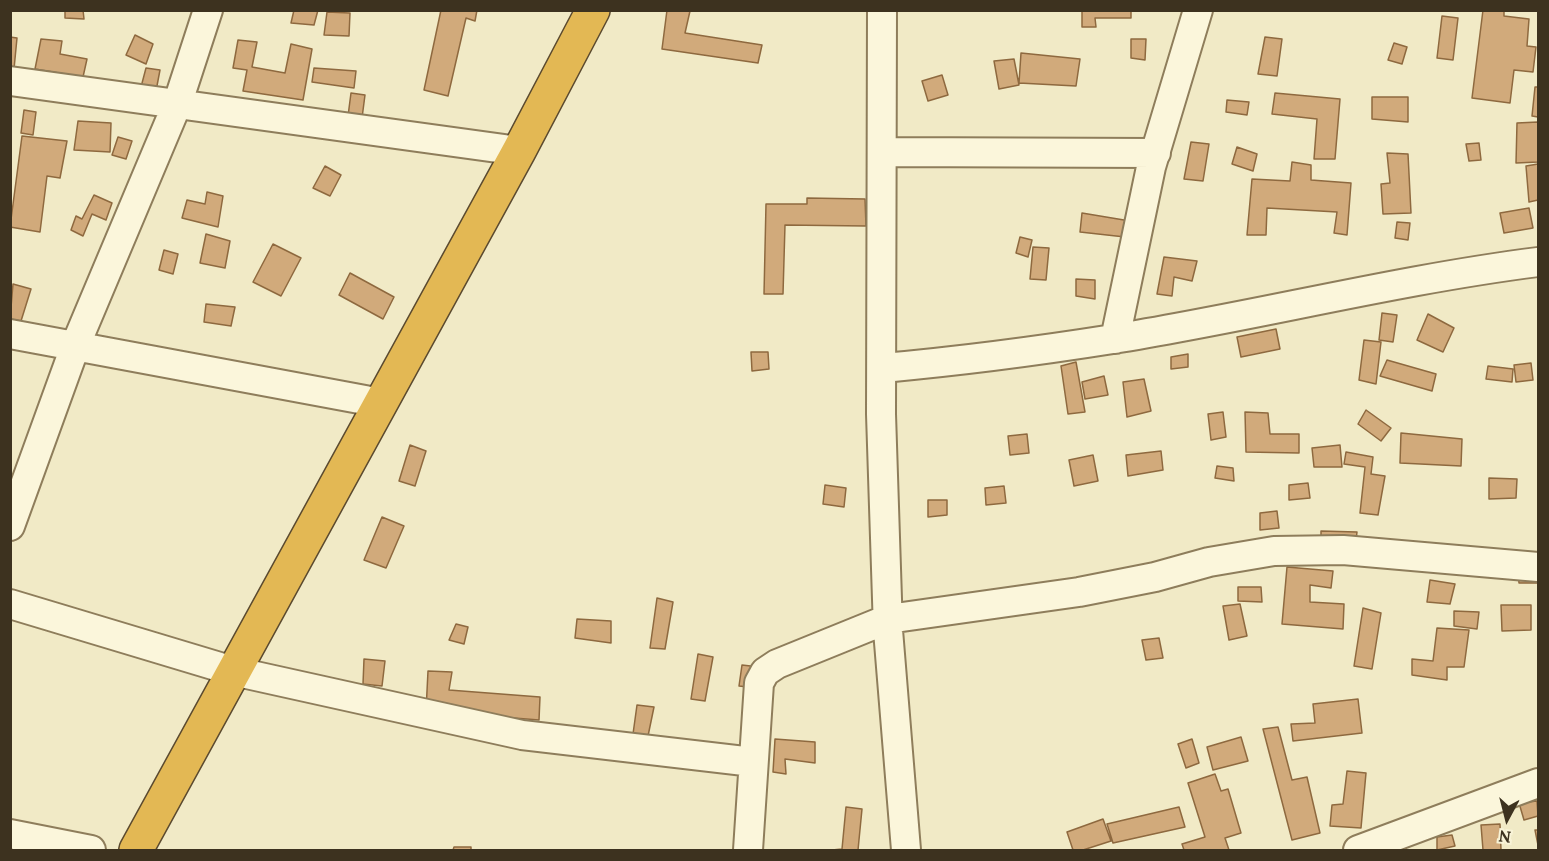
<!DOCTYPE html>
<html>
<head>
<meta charset="utf-8">
<style>
	body { margin:0 }
	#map { position:relative; width:1549px; height:861px; overflow:hidden; background:#f1eac6; font-family:Lora,serif }
	canvas { display:block }
	.frame { position:absolute; inset:0; border:12px solid #3d321f; pointer-events:none }
	.north { position:absolute; left:1477px; top:789px; width:60px; height:60px; -webkit-text-stroke:4px #f8f3d7; paint-order:stroke; rotate:187deg; font-size:16px; font-weight:700; line-height:24px; text-align:center; color:#3d321f }
	.north::after { content:''; display:block; margin:auto; width:21px; height:27px; background:#3d321f; clip-path:polygon(50% 0,100% 100%,50% 72%,0 100%) }
</style>
</head>
<body>
<div id="map">
<canvas width="1549" height="861"></canvas>
<div class="frame"></div>
<div class="north">N</div>
</div>
<script>
const c = document.querySelector('canvas').getContext('2d');
c.lineJoin = 'round';
function fillPath(path, color) { c.fillStyle = color; c.fill(path, 'evenodd'); }
function strokePath(path, color, width, dash) { c.strokeStyle = color; c.lineWidth = width; c.lineCap = dash ? 'butt' : 'round'; c.setLineDash(dash || []); c.stroke(path); }
const building = new Path2D(`
	M65 10H83L84 19 65 18Z
	M294 10H318L314 25 291 23Z
	M441 10H477L475 21 466 18 448 96 424 90Z
	M667 10 690 11 685 33 762 45 758 63 662 49Z
	M1082 10H1131V18H1095L1096 27H1082Z
	M1483 10H1504V16L1529 19 1527 46 1536 47 1533 72 1514 70 1510 103 1472 98Z
	M327 12 350 13 349 36 324 35Z
	M1442 16 1458 18 1453 60 1437 58Z
	M135 35 153 44 146 64 126 55Z
	M10 37 17 38 14 69 10 68Z
	M1265 37 1282 39 1277 76 1258 74Z
	M41 39 62 41 60 54 87 59 83 77 35 69Z
	M1131 39H1146L1145 60 1131 58Z
	M238 40 257 42 252 67 285 73 291 44 312 49 303 100 243 91 247 70 233 68Z
	M1394 43 1407 47 1402 64 1388 60Z
	M1021 53 1080 59 1076 86 1019 83Z
	M1014 59 1019 85 999 89 994 61Z
	M146 68 160 70 156 91 141 87Z
	M314 68 356 71 354 88 312 82Z
	M942 75 948 95 928 101 922 81Z
	M1535 87H1538V117L1532 116Z
	M351 93 365 95 362 118 348 116Z
	M1275 93 1340 99 1335 159H1314L1317 119 1272 114Z
	M1372 97H1408V122L1372 119Z
	M1227 100 1249 102 1247 115 1226 112Z
	M24 110 36 112 33 135 21 133Z
	M78 121 111 123 110 152 74 150Z
	M1538 122V162L1516 163 1517 123Z
	M22 136 67 141 60 178 47 176 40 232 10 227Z
	M118 137 132 141 126 159 112 155Z
	M1191 142 1209 144 1203 181 1184 179Z
	M1479 143 1481 160 1469 161 1466 144Z
	M1237 147 1257 154 1253 171 1232 164Z
	M1387 153 1408 154 1411 213 1383 214 1381 184 1390 183Z
	M1292 162 1311 165V180L1351 183 1347 235 1334 233 1337 212 1267 208 1266 235H1247L1252 179 1290 181Z
	M1538 164V200L1529 202 1526 166Z
	M325 166 341 175 330 196 313 188Z
	M207 192 223 196 218 227 182 218 187 200 205 204Z
	M94 195 112 203 106 220 92 214 83 236 71 230 76 216 82 219Z
	M807 198 865 199 866 226 785 225 783 294H764L766 204H807Z
	M1529 208 1533 228 1504 233 1500 213Z
	M1082 213 1136 222 1134 238 1080 232Z
	M1397 222 1410 223 1408 240 1395 238Z
	M206 234 230 241 225 268 200 263Z
	M1020 237 1032 240 1028 257 1016 253Z
	M273 244 301 258 281 296 253 282Z
	M1033 247 1049 248 1046 280 1030 279Z
	M164 250 178 254 173 274 159 270Z
	M1164 257 1197 261 1192 281 1174 277 1172 296 1157 294Z
	M350 273 394 297 383 319 339 295Z
	M1076 279 1095 280V299L1076 296Z
	M13 284 31 289 21 321 10 319Z
	M206 304 235 307 231 326 204 322Z
	M1382 313 1397 315 1393 342 1379 340Z
	M1428 314 1454 328 1443 352 1417 340Z
	M1276 329 1280 349 1241 357 1237 337Z
	M1364 340 1381 342 1376 384 1359 380Z
	M751 352H768L769 369 752 371Z
	M1188 354V367L1171 369V357Z
	M1387 360 1436 374 1432 391 1380 376Z
	M1076 362 1085 412 1068 414 1061 366Z
	M1531 363 1533 380 1516 382 1514 365Z
	M1488 366 1513 369 1512 382 1486 379Z
	M1104 376 1108 395 1085 399 1082 382Z
	M1144 379 1151 411 1127 417 1123 382Z
	M1366 410 1391 428 1381 441 1358 424Z
	M1223 412 1226 437 1211 440 1208 414Z
	M1245 412 1268 413 1270 434H1299V453L1246 452Z
	M1401 433 1462 439 1461 466 1400 463Z
	M1027 434 1029 453 1010 455 1008 436Z
	M410 445 426 451 415 486 399 481Z
	M1340 445 1342 467H1314L1312 448Z
	M1161 451 1163 470 1128 476 1126 455Z
	M1346 452 1373 457 1371 474 1385 476 1378 515 1360 513 1365 467 1344 464Z
	M1093 455 1098 481 1074 486 1069 460Z
	M1217 466 1233 468 1234 481 1215 478Z
	M1489 478 1517 479 1516 498 1489 499Z
	M1308 483 1310 498 1289 500V485Z
	M825 485 846 488 844 507 823 504Z
	M1004 486 1006 503 986 505 985 488Z
	M928 500H947V515L928 517Z
	M1277 511 1279 528 1260 530V513Z
	M382 517 404 526 386 568 364 560Z
	M1321 531 1357 532 1355 548H1321Z
	M1287 567 1333 571 1331 588 1310 585V602L1344 604 1343 629 1282 624Z
	M1537 569 1538 583H1519L1518 570Z
	M1430 580 1455 584 1450 604 1427 602Z
	M1238 587H1261L1262 602 1238 601Z
	M657 598 673 602 665 649 650 648Z
	M1240 604 1247 636 1229 640 1223 606Z
	M1501 605H1531V630L1502 631Z
	M1363 608 1381 613 1372 669 1354 666Z
	M1454 611 1479 612 1477 629 1454 626Z
	M577 619 611 621V643L575 638Z
	M456 624 468 627 464 644 449 640Z
	M1437 628 1469 630 1464 667H1447V680L1412 675V659L1433 661Z
	M1159 638 1163 658 1146 660 1142 640Z
	M698 654 713 657 705 701 691 699Z
	M364 659 385 661 382 686 363 684Z
	M742 665 759 667 756 688 739 686Z
	M428 671 452 672 449 690 540 697 539 720 426 711Z
	M1358 699 1362 733 1293 741 1291 724 1315 723 1313 704Z
	M637 705 654 707 648 736 633 734Z
	M1278 727 1292 780 1307 777 1320 833 1292 840 1263 729Z
	M1241 737 1248 761 1213 770 1207 747Z
	M775 739 815 742V763L785 759 786 774 773 772Z
	M1192 739 1199 763 1186 768 1178 744Z
	M1347 771 1366 773 1361 828 1330 826 1332 805 1343 804Z
	M1215 774 1221 791 1228 789 1241 833 1225 838 1229 850H1184L1182 844 1205 837 1188 783Z
	M1537 801 1538 816 1524 820 1519 803Z
	M846 807 862 809 858 850H832L842 849Z
	M1179 807 1185 827 1113 843 1107 824Z
	M1103 819 1111 841 1083 850H1073L1067 832Z
	M1500 824 1501 850H1483L1481 825Z
	M1535 830H1538V845Z
	M1452 835 1455 846 1437 850V837Z
	M454 847H471V850H453Z`);
fillPath(building, '#d1aa7b');
strokePath(building, '#8e693f', 1.5);
const minor = new Path2D(`
	M882 10 881 414 888 630 906 850
	M10 81 519 151
	M882 152 1156 153
	M10 334 381 403
	M1115 339 1151 167 1198 10
	M883 368C960 361 1037 351 1113 339 1256 316 1396 280 1538 262
	M10 526 76 344 178 102 208 10
	M10 604 233 671 522 735 753 762
	M10 834 91 850
	M748 850 759 683 765 672 777 664 888 619 1079 592 1155 577 1209 562 1274 551 1343 550 1538 567
	M1358 850 1538 783`);
const highway = new Path2D(`
	M136 850 519 151 593 10`);
strokePath(minor, '#8e7d5b', 32);
strokePath(highway, '#5b4a2f', 36);
strokePath(minor, '#fbf6db', 28);
strokePath(highway, '#e3b854', 33);
</script>
</body>
</html>
